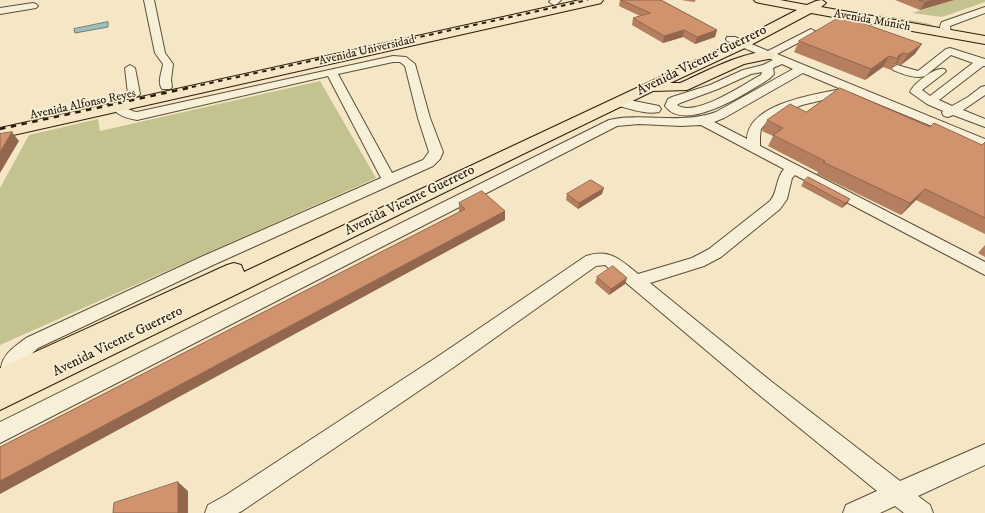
<!DOCTYPE html>
<html>
<head>
<meta charset="utf-8">
<style>
	body { margin:0 }
	canvas { display:block; background:#f5e6c5 }
</style>
</head>
<body>
<canvas width="985" height="513"></canvas>
<script>
const c = document.querySelector('canvas').getContext('2d');
c.lineJoin = 'round';
function fillPath(path, color) { c.fillStyle = color; c.fill(path, 'evenodd'); }
function strokePath(path, color, width, dash) { c.strokeStyle = color; c.lineWidth = width; c.lineCap = dash ? 'butt' : 'round'; c.setLineDash(dash || []); c.stroke(path); }
function write(font, color, halo, rows, align = 'center') {
  c.font = font + ' "IM FELL DW Pica",serif'; c.lineWidth = 3.5; c.setLineDash([]); c.textBaseline = 'middle'; c.strokeStyle = halo; c.fillStyle = color; for (const [text, x, y, turn = 0] of rows) {
    c.save(); c.translate(x, y); c.rotate((+turn || 0) * Math.PI / 180); c.textAlign = isNaN(turn) ? turn : align; if (halo) c.strokeText(text, 0, 0); c.fillText(text, 0, 0); c.restore();
  }
}
fillPath(new Path2D(`
	M954 0H985V2L942 17 912 13Z
	M817 7 892 17 931 24 932 28Z
	M320 81 376 178 0 345V188L29 135 98 119 100 131Z`), '#c4c28f');
const water = new Path2D(`
	M108 22V27L75 33 74 29Z`);
fillPath(water, '#9fbdbd');
strokePath(water, '#707d75', 1);
const minor = new Path2D(`
	M144 0H154L165 53 173 64 171 80 172 87 170 89H162C157 81 162 73 163 64L155 53Z
	M551 0H561L557 4 554 5 549 2Z
	M33 3 36 4 38 6 36 8 0 14V8Z
	M985 7V13L950 26 951 34 950 36H942C940 33 939 25 942 22Z
	M811 29 816 32 815 34 777 54 985 139V148L852 93 802 105 775 116 766 123 761 129 760 136V146L985 262V275L795 175 792 178 787 199 780 209 721 257 704 266 650 283 772 382 900 481 985 444V465L918 496 930 505 933 513H904L895 506 880 513H843L846 505 877 491 758 394 605 265 596 266 454 367 242 511 238 513H205L208 505 226 495 440 355 586 256C610 248 621 260 638 274L692 258 709 249 770 201C778 192 775 180 784 169L701 125 681 126 639 124 617 126 0 443V422L609 120C644 112 681 125 716 112L793 69 782 64 773 68 774 74 769 79C748 92 685 134 665 106L668 99 672 97 710 85 743 70 763 65 773 60 727 41 726 39 727 37H735L768 51ZM762 72 761 75C744 84 695 118 677 105L680 103 718 89 751 74ZM803 73 841 89C814 95 749 103 747 139L714 122 724 118Z
	M950 48 985 59V66H983L939 100 952 106 968 97 981 87 985 86V95L963 110 985 119V127L953 115 948 117 944 116 942 113 943 111 927 104 910 92C913 84 935 67 944 69L946 71 944 73 922 90 930 96 973 63 951 55 925 76C914 79 903 74 893 70L892 68 897 65 918 71 946 49Z
	M393 56 406 57 415 64 430 118 443 152 440 159 433 166 213 265 38 348 24 361 16 371 10 390 3 393 0 392C0 360 0 357 26 338L201 257 381 178 328 76 137 120C127 118 118 116 111 107L113 104C122 102 127 111 137 112ZM393 62H400L405 66 418 118 429 152 423 160 392 173 338 74Z
	M130 65 135 68 140 94 138 96H130L128 94 125 68Z
	M619 98 659 106 661 109 659 112C645 115 628 108 615 105L613 102 615 99Z`);
const major = new Path2D(`
	M754 0H780L807 5 816 1 822 0 826 3 821 7 985 36V44L811 13 747 47 670 83H680C700 74 752 47 773 52L775 55 773 58 744 64 687 90 653 91 523 154 0 410V368L227 265 234 263 241 265 244 272 737 41 797 10 760 3 756 2Z`);
const highway = new Path2D(`
	M580 0H603L601 3 597 4 0 138V128Z`);
strokePath(minor, '#5d4f39', 2);
strokePath(major, '#2a1d0a', 2);
strokePath(highway, '#2a1d0a', 2);
fillPath(minor, '#f8efd9');
fillPath(major, '#f5e6c5');
fillPath(highway, '#f5e6c5');
strokePath(new Path2D(`
	M183 89 588 0`), '#2a1d0a', 2, [4.5, 4.5]);
strokePath(new Path2D(`
	M0 129 188 88`), '#2a1d0a', 2.5, [5.5, 5.5]);
fillPath(new Path2D(`
	M620 0H661L717 30 715 37 695 44 683 37 663 43 632 25 633 18 640 16 619 6Z
	M681 0H696L694 2Z
	M895 0H954L920 10Z
	M799 41 915 54 901 65 896 64 894 65 891 70 883 67 865 80 794 52Z
	M806 112 930 127 982 145 985 142V234L916 200 901 215 817 174 818 172 768 146 773 136 762 131 767 120Z
	M804 181 847 204 842 208 801 186Z
	M567 194H602L578 209 566 200Z
	M459 203 505 211V220L459 212Z
	M985 245V257L978 253Z
	M597 277 625 284 609 295 595 283Z`), '#b47e5f');
fillPath(new Path2D(`
	M933 0H954L920 10 925 2Z
	M684 30 683 37 663 43 664 36Z
	M717 30 715 37 695 44 697 37Z
	M922 44 915 54 901 65 908 54Z
	M903 53 896 64 894 65 898 59V56Z
	M889 56 883 67 865 80 871 69Z
	M12 132 19 141 0 173V152Z
	M604 188 602 194 578 209 579 203Z
	M925 189 916 200 901 215 910 203Z
	M850 199 847 204 842 208 845 203Z
	M505 211V220L0 494V481Z
	M627 278 625 284 609 295 611 289Z
	M178 482 188 491V513H178Z`), '#92674d');
const building = new Path2D(`
	M621 0H661L717 30 697 37 684 30 664 36 633 18 650 13Z
	M919 0H933L925 2Z
	M842 16 922 44 908 54 903 53 898 56V59L889 56 871 69 799 41Z
	M840 88 930 127 934 123 982 145 985 142V218L925 189 910 203 823 162 825 161 773 135 783 128 767 120 790 104 806 112Z
	M12 132 0 152V134Z
	M808 177 850 199 845 203 804 181Z
	M591 180 604 188 579 203 567 194Z
	M482 191 505 211 0 481V447L465 209 459 203Z
	M613 266 627 278 611 289 597 277Z
	M178 482V513H113L114 503Z`);
fillPath(building, '#d1936e');
strokePath(building, '#92674d', 1);
write('12px', '#2a1d0a', '#f8efd9', [
	["Avenida Múnich",872,21,10],
	["Avenida Universidad",367,51,-13],
	["Avenida Alfonso Reyes",83,105,-12]
]);
write('14px', '#2a1d0a', '#f8efd9', [
	["Avenida Vicente Guerrero",702,61,-26],
	["Avenida Vicente Guerrero",410,201,-26],
	["Avenida Vicente Guerrero",118,342,-26]
]);
</script>
</body>
</html>
